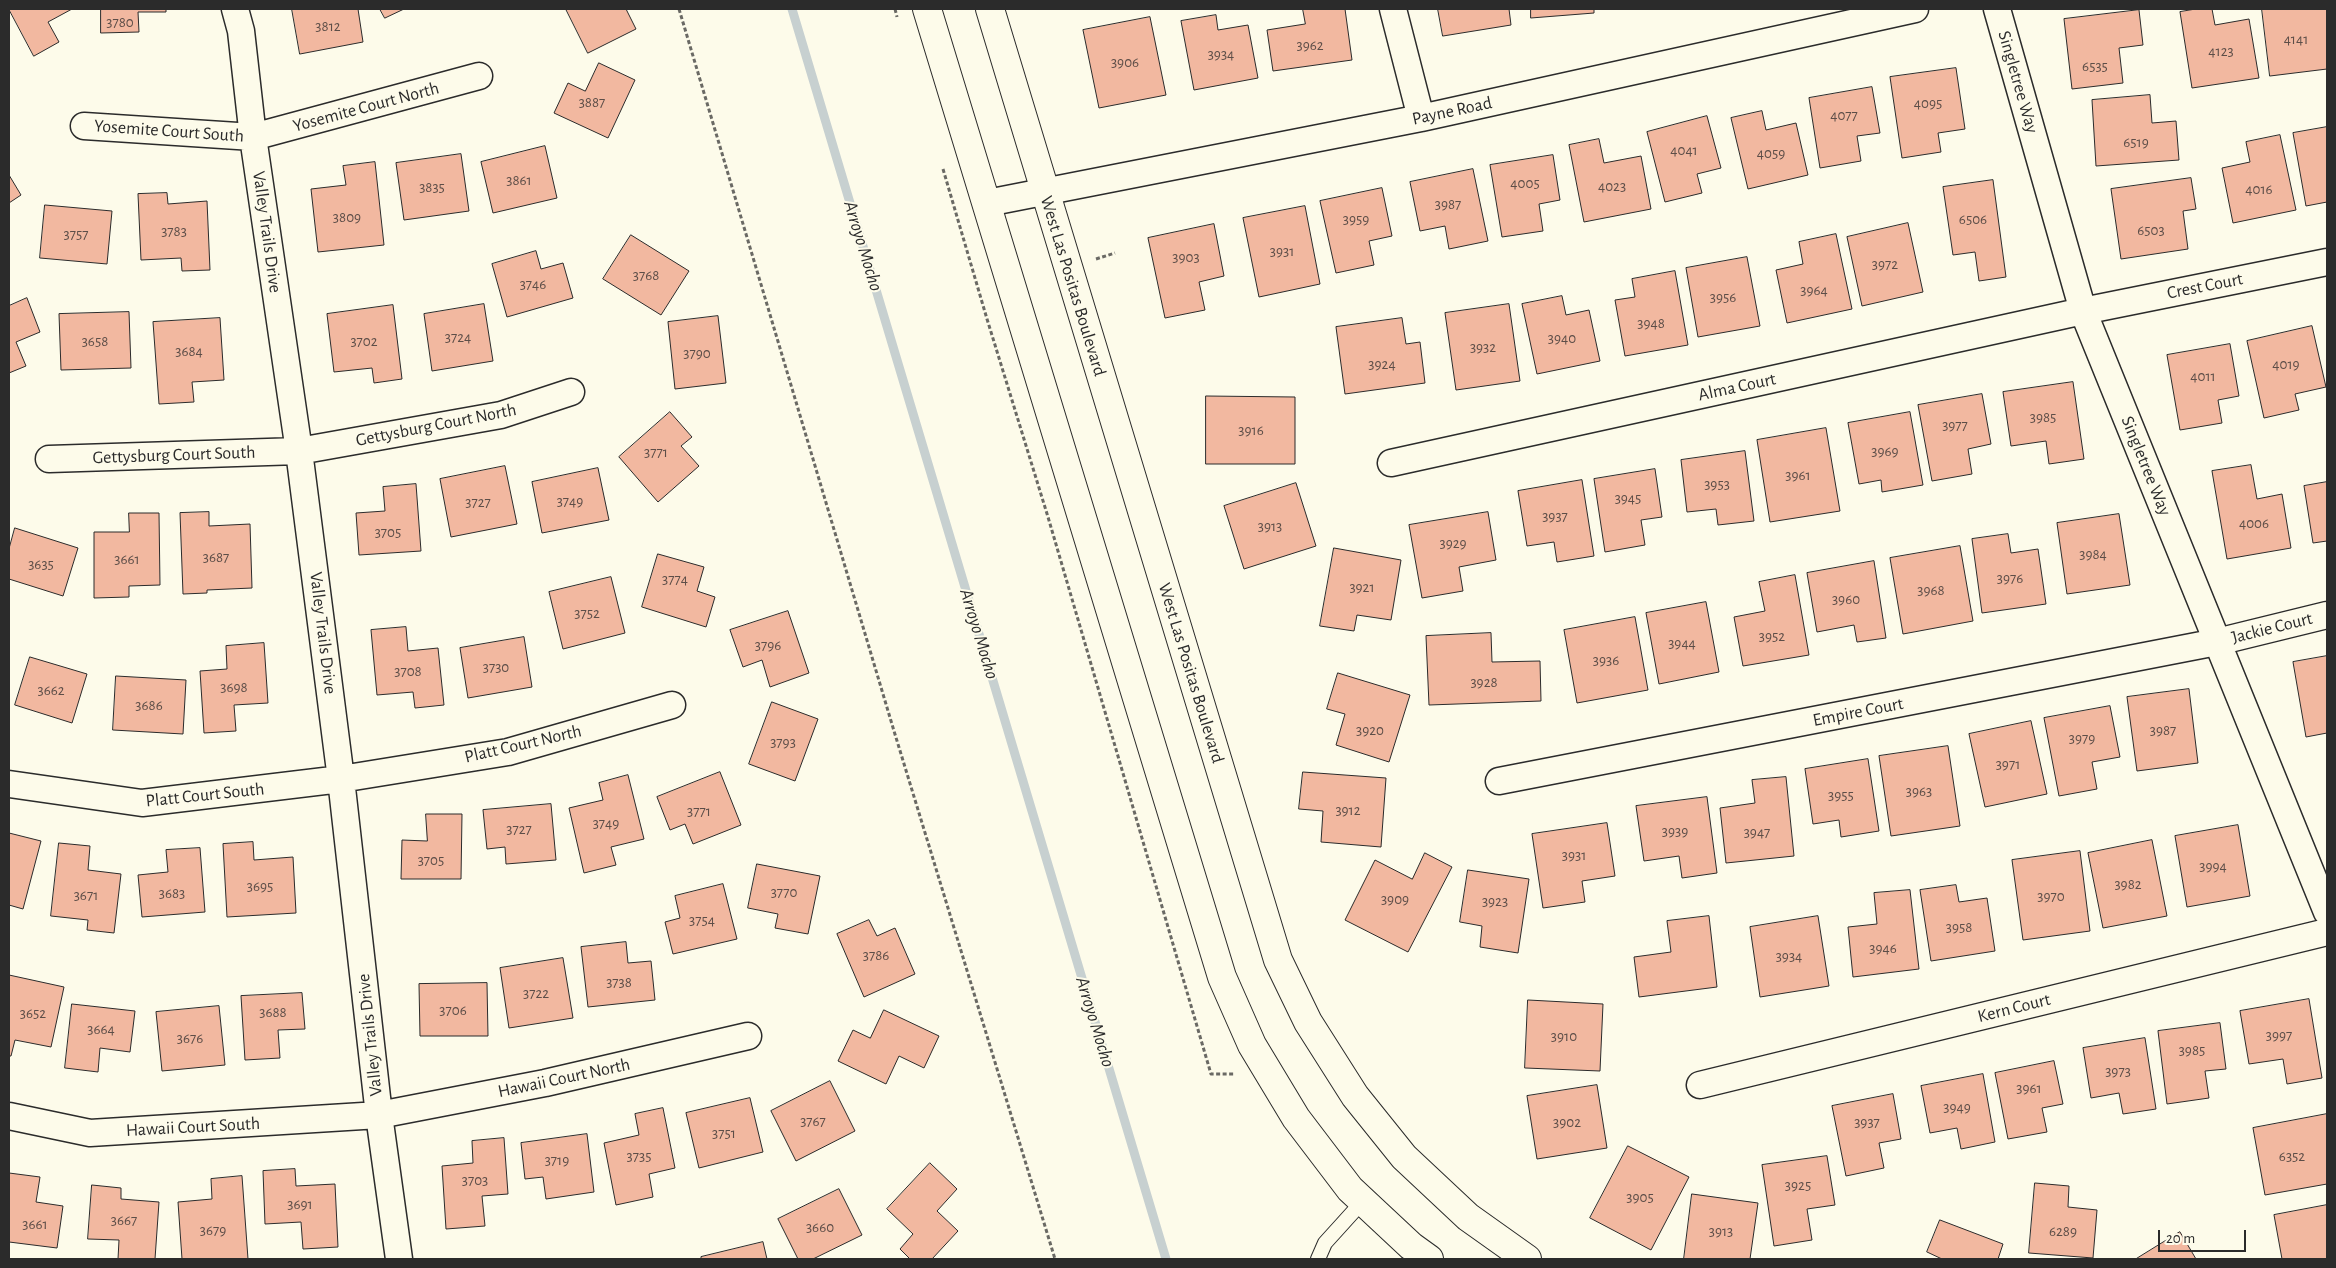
<!DOCTYPE html>
<html>
<head>
<meta charset="utf-8">
<style>
	body { margin:0 }
	#map { position:relative; width:2336px; height:1268px; overflow:hidden; background:#fdfbea; font-family:"Alegreya Sans",sans-serif }
	canvas { display:block }
	.frame { position:absolute; inset:0; border:10px solid #2b2b2b; pointer-events:none }
	.scale { position:absolute; left:2158px; top:1230px; width:88px; height:22px; box-sizing:border-box; border:2px solid #2b2b2b; border-top:0; padding-left:6px; font-size:15px; line-height:18px; white-space:nowrap; color:#2b2b2b; -webkit-text-stroke:4px #fdfbea; paint-order:stroke }
</style>
</head>
<body>
<div id="map">
<canvas width="2336" height="1268"></canvas>
<div class="frame"></div>
<div class="scale">20 m</div>
</div>
<script>
const c = document.querySelector('canvas').getContext('2d');
c.lineJoin = 'round';
function strokePath(path, color, width, dash) { c.strokeStyle = color; c.lineWidth = width; c.lineCap = dash ? 'butt' : 'round'; c.setLineDash(dash || []); c.stroke(path); }
function fillPath(path, color) { c.fillStyle = color; c.fill(path, 'evenodd'); }
function write(font, color, halo, rows, align = 'center') {
  c.font = font + ' "Alegreya Sans",sans-serif'; c.lineWidth = 4; c.setLineDash([]); c.textBaseline = 'middle'; c.strokeStyle = halo; c.fillStyle = color; for (const [text, x, y, turn = 0] of rows) {
    c.save(); c.translate(x, y); c.rotate((+turn || 0) * Math.PI / 180); c.textAlign = isNaN(turn) ? turn : align; if (halo) c.strokeText(text, 0, 0); c.fillText(text, 0, 0); c.restore();
  }
}
strokePath(new Path2D(`
	M792 9 1166 1259`), '#c7d0d0', 9);
const building = new Path2D(`
	M9 9H72L48 22 59 42 34 56Z
	M101 9H166V12H138L139 32 101 33Z
	M292 9H358L363 42 300 54Z
	M380 9H404L385 18Z
	M566 9H626L636 29 588 53Z
	M1303 9H1345L1352 60 1273 71 1267 30 1305 24Z
	M1438 9H1509L1511 25 1443 36Z
	M1531 9H1594V13L1531 18Z
	M2196 9H2212L2215 25 2249 19 2259 78 2192 88 2180 12Z
	M2262 9H2327V69L2270 76Z
	M2139 10 2143 45 2119 48 2123 83 2072 89 2064 19Z
	M1216 15 1218 30 1248 25 1258 78 1194 90 1181 21Z
	M1150 17 1166 95 1099 108 1083 30Z
	M599 63 635 80 608 138 554 113 568 83 585 91Z
	M1956 68 1965 129 1938 133 1941 152 1902 158 1890 77Z
	M1872 87 1880 133 1857 136 1861 161 1820 168 1809 98Z
	M2150 95 2152 123 2176 121 2179 160 2096 166 2092 100Z
	M1762 111 1766 130 1796 123 1808 175 1748 189 1731 118Z
	M1707 116 1721 168 1697 174 1702 193 1665 202 1647 132Z
	M2327 127V202L2306 206 2293 133Z
	M2280 135 2296 210 2233 223 2222 168 2250 162 2246 142Z
	M1599 139 1604 163 1641 156 1651 209 1584 222 1569 145Z
	M545 146 557 198 493 213 481 162Z
	M461 154 469 211 404 220 396 163Z
	M1553 155 1560 200 1539 204 1543 231 1502 237 1490 165Z
	M375 162 384 245 318 252 311 189 346 185 343 166Z
	M1473 169 1488 241 1449 249 1445 226 1420 231 1410 182Z
	M9 175 21 195 9 203Z
	M2191 178 2196 209 2183 211 2188 249 2121 259 2111 189Z
	M1993 180 2006 277 1979 281 1975 252 1953 255 1943 187Z
	M1382 188 1392 236 1369 241 1374 265 1336 273 1320 201Z
	M167 193 168 204 207 201 210 270 182 271 181 258 141 260 138 194Z
	M45 205 112 211 107 264 40 258Z
	M1305 206 1320 284 1259 297 1243 218Z
	M1908 223 1923 292 1862 306 1847 237Z
	M1214 224 1224 276 1199 282 1205 310 1165 318 1148 238Z
	M1836 234 1852 309 1787 323 1776 270 1803 264 1799 242Z
	M631 235 689 271 661 315 603 279Z
	M536 251 541 269 563 263 573 298 507 317 492 264Z
	M1747 257 1760 326 1698 337 1686 268Z
	M1675 271 1688 345 1625 356 1615 300 1635 297 1632 279Z
	M1562 296 1566 315 1589 310 1600 361 1537 374 1522 304Z
	M27 298 40 332 16 342 26 366 9 373V306Z
	M484 304 493 361 432 371 424 314Z
	M1509 304 1520 381 1456 390 1445 313Z
	M393 305 402 379 374 383 372 368 334 372 327 314Z
	M129 312 131 368 61 370 59 314Z
	M718 316 726 383 675 389 668 322Z
	M220 318 224 380 192 382 194 402 159 404 153 322Z
	M1402 318 1406 344 1420 342 1425 383 1345 394 1336 327Z
	M2312 326 2326 387 2295 394 2299 410 2264 418 2247 341Z
	M2230 344 2239 396 2218 400 2222 423 2180 430 2167 355Z
	M2073 382 2084 459 2049 464 2046 441 2011 446 2003 392Z
	M1982 394 1991 444 1968 449 1972 474 1932 481 1918 405Z
	M1206 396 1295 397V464H1206Z
	M670 412 692 437 681 446 699 466 658 502 619 457Z
	M1910 412 1923 485 1882 492 1881 480 1859 484 1848 423Z
	M1826 428 1840 511 1770 522 1757 440Z
	M1745 451 1754 521 1718 525 1716 509 1687 512 1681 460Z
	M2251 465 2257 499 2282 494 2291 548 2227 559 2212 471Z
	M505 466 517 524 451 537 440 479Z
	M598 468 609 520 542 533 532 482Z
	M1655 469 1662 517 1641 520 1645 545 1605 552 1594 479Z
	M1582 480 1594 556 1557 562 1554 542 1527 546 1518 491Z
	M2327 482V541L2313 543 2304 486Z
	M1296 483 1316 546 1244 569 1224 506Z
	M416 484 421 551 359 555 356 513 385 511 383 487Z
	M209 512V526L250 524 252 588 207 590V593L183 594 180 513Z
	M1488 512 1496 560 1459 567 1463 591 1422 598 1409 525Z
	M129 513H159L160 585 129 586V597L94 598V532H129Z
	M2119 514 2130 585 2067 594 2057 523Z
	M15 528 78 548 63 596 9 579V549Z
	M2008 534 2011 553 2038 549 2046 604 1982 613 1972 539Z
	M1960 546 1973 621 1903 634 1890 558Z
	M1334 548 1401 560 1391 620 1357 615 1354 631 1320 626Z
	M658 554 704 567 697 591 715 597 706 627 642 607Z
	M1874 561 1886 638 1857 642 1854 625 1817 632 1807 573Z
	M1795 575 1809 655 1743 666 1734 617 1765 611 1759 582Z
	M611 577 625 633 563 649 549 592Z
	M1706 602 1719 672 1659 684 1646 613Z
	M788 611 809 673 770 687 762 660 743 667 730 630Z
	M1635 617 1648 690 1577 703 1564 630Z
	M406 627 408 651 438 648 444 705 415 708 413 692 377 695 371 630Z
	M1491 633 1492 662 1540 661 1541 701 1429 705 1426 636Z
	M524 637 532 687 468 698 460 648Z
	M264 643 268 703 234 705 236 731 204 733 200 671 227 669 226 646Z
	M2327 656V733L2306 737 2293 662Z
	M30 657 87 674 72 723 15 705Z
	M1338 673 1410 695 1389 762 1336 745 1345 714 1327 709Z
	M116 676 186 680 183 734 113 730Z
	M2189 689 2198 763 2137 771 2127 697Z
	M772 702 818 719 795 781 749 764Z
	M2110 706 2120 757 2092 762 2097 789 2059 796 2044 718Z
	M2031 721 2047 794 1985 807 1969 734Z
	M1948 746 1960 826 1891 836 1879 756Z
	M1868 759 1879 831 1841 837 1839 820 1813 824 1805 769Z
	M720 772 741 825 693 844 685 824 670 830 657 797Z
	M1303 772 1386 778 1381 847 1321 842 1323 811 1299 809Z
	M628 775 644 839 611 847 616 865 584 873 569 808 603 800 599 783Z
	M1786 777 1794 856 1726 863 1720 808 1755 803 1752 780Z
	M1707 797 1717 873 1682 878 1679 856 1644 861 1636 806Z
	M551 804 556 860 506 864 505 847 487 849 483 810Z
	M426 814H462L461 879H401L402 840 427 841Z
	M1607 823 1615 876 1582 881 1585 902 1543 908 1532 834Z
	M2238 825 2250 896 2187 907 2175 836Z
	M9 833 41 841 23 909 9 905Z
	M2152 840 2167 916 2103 928 2088 853Z
	M253 842 254 860 293 857 296 913 227 917 223 844Z
	M59 843 90 846 88 870 121 874 114 933 87 930 88 920 51 916Z
	M200 848 205 912 142 917 138 875 168 872 166 850Z
	M2080 851 2090 931 2023 940 2012 860Z
	M1425 853 1452 867 1408 952 1345 920 1375 860 1412 879Z
	M757 864 820 876 808 934 775 928 778 914 748 908Z
	M1468 870 1529 879 1518 953 1480 947 1482 926 1460 922Z
	M723 884 737 939 673 954 665 922 680 918 675 896Z
	M1956 885 1959 902 1987 898 1995 951 1931 961 1920 890Z
	M1910 890 1919 969 1853 977 1848 927 1877 924 1874 893Z
	M1709 916 1717 987 1639 997 1634 957 1671 952 1667 921Z
	M1818 916 1829 986 1760 997 1750 927Z
	M869 920 877 936 895 928 915 974 864 997 837 934Z
	M626 942 628 963 651 961 655 1000 588 1007 581 947Z
	M563 958 573 1018 509 1028 500 968Z
	M9 975 64 987 51 1047 15 1040 11 1056H9Z
	M487 983 488 1036H420L419 984Z
	M302 993 305 1029 278 1030 280 1058 245 1060 241 996Z
	M2309 999 2322 1078 2287 1084 2283 1059 2249 1064 2240 1011Z
	M1528 1000 1603 1004 1600 1071 1525 1068Z
	M72 1004 135 1011 130 1052 100 1048 98 1072 65 1068Z
	M219 1006 225 1065 162 1071 156 1012Z
	M884 1010 939 1036 924 1068 899 1056 886 1084 838 1061 853 1030 870 1038Z
	M2220 1023 2226 1069 2205 1071 2209 1098 2167 1104 2158 1031Z
	M2145 1038 2156 1109 2123 1114 2119 1093 2091 1098 2083 1048Z
	M2054 1061 2063 1104 2042 1108 2047 1132 2008 1139 1995 1073Z
	M1983 1074 1995 1142 1961 1149 1957 1128 1930 1133 1921 1086Z
	M830 1081 855 1131 796 1161 771 1111Z
	M1597 1085 1607 1148 1537 1159 1527 1096Z
	M1893 1094 1901 1139 1879 1143 1884 1168 1846 1176 1832 1106Z
	M750 1098 763 1152 699 1168 686 1113Z
	M663 1108 675 1168 649 1174 653 1197 616 1205 604 1143 639 1135 635 1114Z
	M2327 1114V1184L2265 1195 2253 1128Z
	M587 1134 594 1192 546 1199 543 1177 525 1179 521 1143Z
	M504 1138 508 1194 482 1196 485 1226 446 1229 442 1166 473 1163 472 1141Z
	M1628 1146 1689 1177 1651 1250 1590 1218Z
	M1827 1156 1835 1205 1807 1209 1812 1240 1774 1246 1762 1165Z
	M930 1163 957 1189 937 1211 958 1231 932 1259H910L900 1249 913 1234 887 1209Z
	M295 1169 296 1186 335 1184 338 1247 303 1249 301 1222 265 1224 263 1171Z
	M9 1173 40 1177 36 1202 63 1206 57 1248 9 1242Z
	M242 1176 248 1259H182L178 1202 212 1199 211 1179Z
	M2035 1183 2069 1186 2068 1207 2097 1210 2093 1258 2029 1253Z
	M92 1185 121 1188V1199L159 1202 155 1259H118L119 1240 88 1239Z
	M839 1189 862 1235 813 1259H798L778 1219Z
	M1692 1194 1758 1203 1750 1259H1684Z
	M2327 1205V1259H2282L2274 1215Z
	M1940 1220 2003 1244 1998 1259H1942L1927 1252Z
	M2180 1232 2196 1259H2136Z
	M763 1242 767 1259H701V1257Z`);
fillPath(building, '#f2b8a0');
strokePath(building, '#2b2b2b', 1);
const service = new Path2D(`
	M1318 1259 1325 1243 1363 1201`);
const minor = new Path2D(`
	M235 9 241 31 253 137 299 451 341 779 379 1115 399 1259
	M1393 9 1421 118
	M1997 9 2083 311 2327 912
	M84 126 253 137 479 76
	M987 203 1421 118 1915 9
	M49 459 299 451 501 415 571 392
	M1391 463 2083 311 2327 262
	M1499 781 2217 642 2327 615
	M9 784 142 803 341 779 508 752 672 705
	M1700 1085 2327 932
	M9 1116 90 1133 379 1115 545 1083 748 1036`);
const secondary = new Path2D(`
	M927 9 1222 977 1252 1045 1296 1118 1350 1189 1411 1246 1429 1259
	M990 9 1278 960 1308 1022 1355 1096 1404 1157 1468 1217 1527 1259`);
strokePath(service, '#2b2b2b', 16);
strokePath(minor, '#2b2b2b', 29);
strokePath(secondary, '#2b2b2b', 30);
strokePath(new Path2D(`
	M679 9 894 731 1055 1259
	M895 9 897 17
	M943 169 987 319 1048 517 1211 1074H1235
	M1096 259 1115 253`), '#6a6964', 3, [4, 2.5]);
strokePath(service, '#fdfbea', 14);
strokePath(minor, '#fdfbea', 26);
strokePath(secondary, '#fdfbea', 28);
write('15px', '#5d4e48', null, [
	["3780",120,22],
	["3812",328,26],
	["4141",2296,39],
	["3962",1310,45],
	["4123",2221,51],
	["3934",1221,54],
	["3906",1125,62],
	["6535",2095,66],
	["3887",592,102],
	["4095",1928,103],
	["4077",1844,115],
	["6519",2136,142],
	["4041",1684,150],
	["4059",1771,153],
	["3861",519,180],
	["4005",1525,183],
	["4023",1612,186],
	["3835",432,187],
	["4016",2259,189],
	["3987",1448,204],
	["3809",347,217],
	["3959",1356,219],
	["6506",1973,219],
	["6503",2151,230],
	["3783",174,231],
	["3757",76,234],
	["3931",1282,251],
	["3903",1186,257],
	["3972",1885,264],
	["3768",646,275],
	["3746",533,284],
	["3964",1814,290],
	["3956",1723,297],
	["3948",1651,323],
	["3724",458,337],
	["3940",1562,338],
	["3658",95,341],
	["3702",364,341],
	["3932",1483,347],
	["3684",189,351],
	["3790",697,353],
	["3924",1382,364],
	["4019",2286,364],
	["4011",2203,376],
	["3985",2043,417],
	["3977",1955,425],
	["3916",1251,430],
	["3969",1885,451],
	["3771",656,452],
	["3961",1798,475],
	["3953",1717,484],
	["3945",1628,498],
	["3749",570,501],
	["3727",478,502],
	["3937",1555,516],
	["4006",2254,523],
	["3913",1270,526],
	["3705",388,532],
	["3929",1453,543],
	["3984",2093,554],
	["3687",216,557],
	["3661",127,559],
	["3635",41,564],
	["3976",2010,578],
	["3774",675,579],
	["3921",1362,587],
	["3968",1931,590],
	["3960",1846,599],
	["3752",587,613],
	["3952",1772,636],
	["3944",1682,643],
	["3796",768,645],
	["3936",1606,660],
	["3730",496,667],
	["3708",408,671],
	["3928",1484,682],
	["3698",234,687],
	["3662",51,690],
	["3686",149,705],
	["3920",1370,730],
	["3987",2163,730],
	["3979",2082,738],
	["3793",783,742],
	["3971",2008,764],
	["3963",1919,791],
	["3955",1841,795],
	["3912",1348,810],
	["3771",699,811],
	["3749",606,823],
	["3727",519,829],
	["3939",1675,831],
	["3947",1757,832],
	["3931",1574,855],
	["3705",431,860],
	["3994",2213,866],
	["3982",2128,884],
	["3695",260,886],
	["3770",784,892],
	["3683",172,893],
	["3671",86,895],
	["3970",2051,896],
	["3909",1395,899],
	["3923",1495,901],
	["3754",702,920],
	["3958",1959,927],
	["3946",1883,948],
	["3786",876,955],
	["3934",1789,956],
	["3738",619,982],
	["3722",536,993],
	["3706",453,1010],
	["3688",273,1012],
	["3652",33,1013],
	["3664",101,1029],
	["3997",2279,1035],
	["3910",1564,1036],
	["3676",190,1038],
	["3985",2192,1050],
	["3973",2118,1071],
	["3961",2029,1088],
	["3949",1957,1107],
	["3767",813,1121],
	["3902",1567,1122],
	["3937",1867,1122],
	["3751",724,1133],
	["3735",639,1156],
	["6352",2292,1156],
	["3719",557,1160],
	["3703",475,1180],
	["3925",1798,1185],
	["3905",1640,1197],
	["3691",300,1204],
	["3667",124,1220],
	["3661",35,1224],
	["3660",820,1227],
	["3679",213,1230],
	["3913",1721,1231],
	["6289",2063,1231]
]);
write('18px', '#2b2b2b', '#fdfbea', [
	["Singletree Way",2018,82,74],
	["Yosemite Court North",366,107,-15],
	["Payne Road",1452,111,-12],
	["Yosemite Court South",169,131,4],
	["Valley Trails Drive",267,232,82],
	["West Las Positas Boulevard",1073,286,73],
	["Crest Court",2205,286,-11],
	["Alma Court",1737,387,-12],
	["Gettysburg Court North",436,425,-11],
	["Gettysburg Court South",174,455,-2],
	["Singletree Way",2146,466,68],
	["Jackie Court",2272,628,-14],
	["Valley Trails Drive",323,633,83],
	["West Las Positas Boulevard",1191,673,73],
	["Empire Court",1858,712,-11],
	["Platt Court North",523,744,-13],
	["Platt Court South",205,795,-6],
	["Kern Court",2014,1008,-14],
	["Valley Trails Drive",370,1035,-96],
	["Hawaii Court North",564,1078,-12],
	["Hawaii Court South",193,1127,-3]
]);
write('italic 19px', '#2b2b2b', '#fdfbea', [
	["Arroyo Mocho",863,246,73],
	["Arroyo Mocho",979,634,73],
	["Arroyo Mocho",1095,1022,73]
]);
</script>
</body>
</html>
